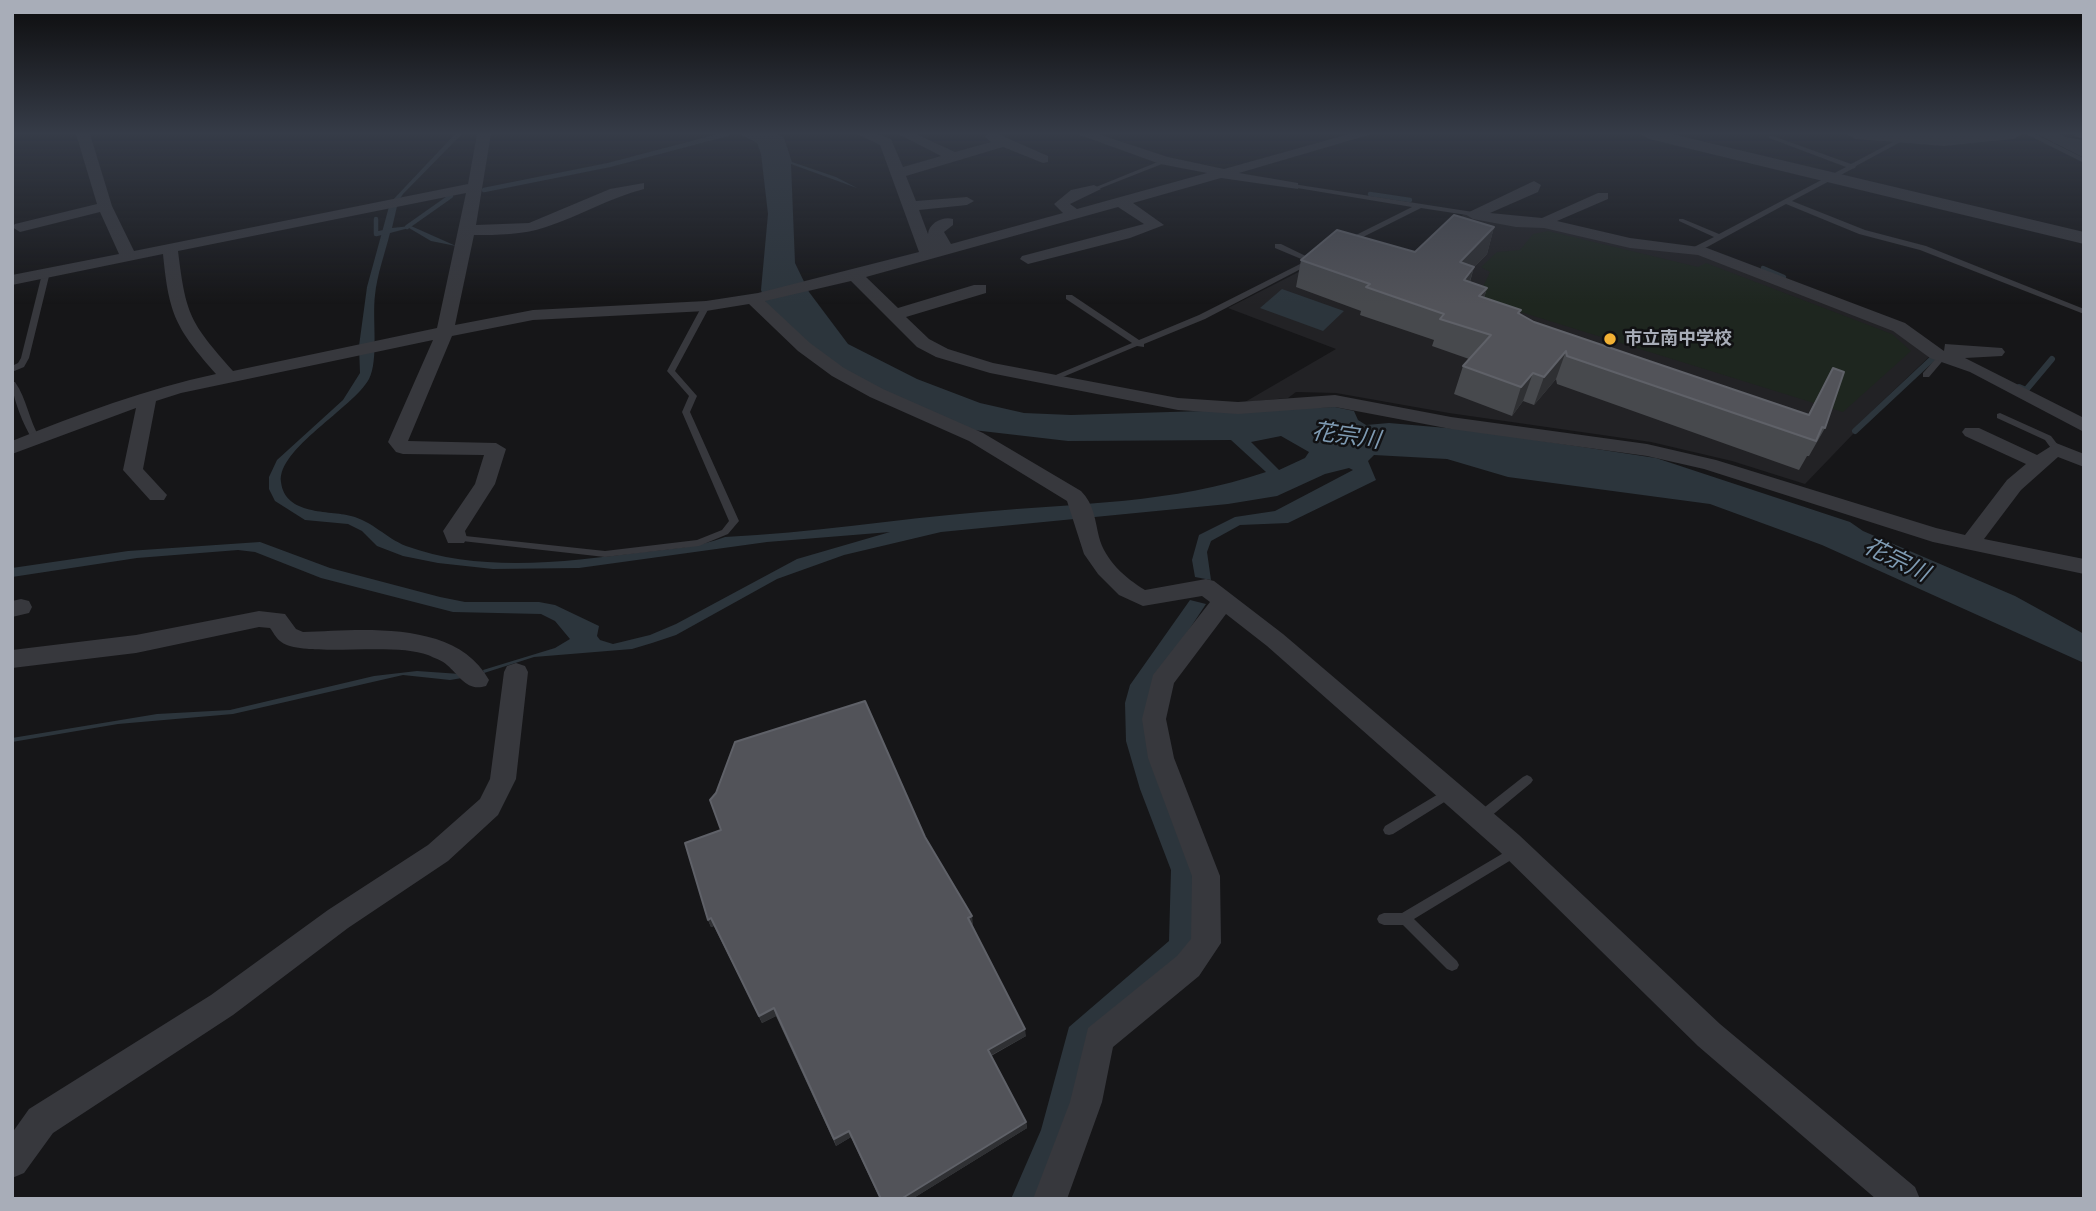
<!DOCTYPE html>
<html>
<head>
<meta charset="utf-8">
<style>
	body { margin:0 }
	#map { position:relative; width:2096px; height:1211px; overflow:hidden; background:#161618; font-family:Signika,sans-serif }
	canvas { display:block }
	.frame { position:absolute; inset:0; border:14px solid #a8adb8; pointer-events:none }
</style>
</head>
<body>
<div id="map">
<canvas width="2096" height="1211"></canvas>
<div class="frame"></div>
</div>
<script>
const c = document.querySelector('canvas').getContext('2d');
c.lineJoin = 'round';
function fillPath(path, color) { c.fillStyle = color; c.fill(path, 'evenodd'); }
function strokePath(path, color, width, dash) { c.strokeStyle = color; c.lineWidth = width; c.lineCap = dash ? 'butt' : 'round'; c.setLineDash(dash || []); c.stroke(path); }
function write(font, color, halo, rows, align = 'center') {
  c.font = font + ' Signika,"Noto Sans JP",sans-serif'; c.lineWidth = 5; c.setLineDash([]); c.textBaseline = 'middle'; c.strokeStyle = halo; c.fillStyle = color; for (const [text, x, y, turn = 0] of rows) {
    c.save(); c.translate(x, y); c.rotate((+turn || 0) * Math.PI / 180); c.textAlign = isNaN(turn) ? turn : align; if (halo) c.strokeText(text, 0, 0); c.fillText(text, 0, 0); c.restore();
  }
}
fillPath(new Path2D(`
	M1464 214 1551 226 1700 254 1889 328 1931 355 1852 430 1854 433 1805 484 1732 461 1651 442 1449 413 1336 393 1296 392 1288 398 1245 402 1336 349 1228 308 1336 253 1401 271Z`), '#222225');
fillPath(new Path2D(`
	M1548 231 1698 267 1706 263 1892 334 1911 351 1843 412 1482 300V289L1490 272 1481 267 1497 252 1520 250 1533 234Z`), '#1e261f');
fillPath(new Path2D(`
	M455 134H462L403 194 398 202 392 228 411 226 456 246 431 241 409 228 390 233C385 253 377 275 375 295 372 318 379 360 369 379 353 408 277 449 281 482 285 516 329 510 351 516 372 521 386 538 406 546 480 573 567 562 642 552 671 549 698 547 725 537 810 533 896 519 981 512 1077 503 1173 504 1266 472L1231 440 1068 441 973 430 895 399 825 358 766 304 761 290 768 214 761 154 757 143 740 134H777L784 138 792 162 836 177 857 188 791 164 795 263 809 292 848 344 917 379 980 403 1024 413 1071 415 1335 407 1354 411 1358 420 1366 425 1389 423 1470 430 1656 458 1850 522 1863 531 2015 596 2084 634V663L1822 545 1710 504 1508 477 1447 459 1374 455 1368 461 1376 480 1288 523 1240 525 1211 541 1207 552 1211 580 1195 577 1192 560 1199 535 1235 517 1275 511 1353 470 1349 468 1325 474 1277 496 1228 504 941 532 844 555 777 579 676 635 652 643 632 649 534 657 484 673 483 670 555 648 570 639 555 621 541 614 453 612 321 578 255 552 238 550 137 558 12 577V568L128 551 260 542 330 568 440 597 465 602H539L555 605 599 626 597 636 600 640 613 644 650 635 676 624 797 559 890 532 767 542 579 568 493 569 438 563 403 556 377 546 362 531 348 524 305 520 275 501 269 489V477L277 460 343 400 360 373 359 346 367 287 390 203ZM1281 436 1309 452 1305 458 1279 470 1251 442Z
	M1282 289 1344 311 1323 331 1260 308Z
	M1190 600 1206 604 1151 687 1192 867V947L1107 1021 1039 1199H1011L1041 1130 1069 1027 1169 941 1171 870 1140 789 1126 741 1125 703 1130 685Z
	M417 671 460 674 462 678 450 680 403 675 233 714 118 724 12 742V738L157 714 230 710 374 676Z`), '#2c353c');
strokePath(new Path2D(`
	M484 190 609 165 727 134
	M1370 194 1410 200
	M376 219V234L389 231
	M407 227 451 196
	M1763 268 1784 277`), '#2c353c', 4.5);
strokePath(new Path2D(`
	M2019 387 2026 390 2052 359
	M1855 431 1932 359`), '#2c353c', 6);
fillPath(new Path2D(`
	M2026 134H2035L2084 158V163Z
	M1769 136H1773L1851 164 1902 137H1906V139L1856 166 1855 168 1852 169 1792 201 1865 230 1926 246 2084 309V314L1920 250 1859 234 1786 204 1698 252H1692V248L1714 237 1679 221V219H1683L1719 234 1846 167 1769 138Z
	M1165 159 1168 161 1167 162 1096 190 1091 189Z
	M1293 184 1473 212 1476 214 1473 216 1421 208 1347 245 1343 243 1344 241 1412 207 1291 187V185Z
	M1275 244H1281L1316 261 1205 319 1144 344V347L1137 346 1058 379H1052L1051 377 1132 343 1066 299V295H1072L1139 340 1199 315 1306 261 1275 248Z
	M43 270 50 272 29 358 24 367 12 372V366L18 363 21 358Z
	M703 304H706L710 306 675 371 697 396 690 412 739 521 728 534 699 546 605 557 453 540 451 538 456 535 605 551 697 540 722 530 729 521 682 412 689 396 667 371Z
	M1939 355H1945L1946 357 1929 377H1923V373Z
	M12 382H15C27 399 29 421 40 438L39 440H33C24 427 12 397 12 382Z
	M2000 413 2051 436 2061 449 2056 452 2053 451 2045 440 1997 418V414Z
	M1527 775 1531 777 1533 780 1531 783 1484 822 1480 823 1476 822 1474 818 1476 814 1523 777Z
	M1450 787 1454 788 1456 792 1454 796 1393 834 1389 835 1385 834 1383 830 1385 826Z
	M1517 845 1521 846 1523 850 1521 854 1414 919 1457 961 1459 965 1457 969 1452 971 1447 969 1403 925H1384L1379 923 1377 919 1379 915 1384 913H1402Z`), '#37383d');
fillPath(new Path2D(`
	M76 134H90L112 206 134 251 468 184 477 134H491L476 225 529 223 610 189 644 183V189C609 198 580 216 546 227 522 235 498 235 474 235L455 325 533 310 706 301 758 293 919 252 880 145 857 134H877L891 139 903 167 941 156 898 134H916L955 152 991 142 985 137 987 134H998L1048 156V162L1043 163 1003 147 906 176 916 201 967 197 974 201 967 205 919 210 928 234C929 223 943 216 953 219V225L944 232 951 244 1063 213 1054 204 1071 190 1094 185 1101 189 1070 204 1077 209 1207 173 1160 164 1077 134H1098L1168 157 1224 169 1349 134H1372L1239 173 1298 183V189L1221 178 1133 203 1164 225 1130 238 1028 264 1020 259 1022 256 1144 224 1118 207 866 277 898 308 974 285H986V293L906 317 929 339 948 349 993 363 1178 398 1238 402 1335 395 1451 417 1647 444 1716 460 1936 528 1965 535 2007 480 2026 464 1965 436 1962 432 1965 428H1979L2037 455 2056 443 2084 454V467L2058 457 2021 490 1984 539 2084 559V574L1933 542 1704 469 1647 456 1451 429 1335 407 1238 414 1178 410 990 373 936 357 917 347 851 281 765 301 810 343 844 368 883 389 983 433 1081 491C1094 504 1095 520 1099 537 1105 560 1125 578 1145 590L1206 579 1214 581 1283 634 1519 835 1720 1024 1915 1187 1920 1199H1876L1698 1046 1499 851 1267 646 1226 614 1174 683 1166 719 1174 758 1220 876 1221 943 1199 976 1113 1047 1102 1102 1067 1199H1033L1070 1102 1088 1028 1177 956 1191 939 1192 876 1148 758 1142 719 1153 675 1210 602 1202 596 1143 606 1119 595 1098 574 1084 554 1067 501 969 441 870 397 832 376 798 351 749 304 706 311 533 320 452 336 408 441 496 443 506 449 495 484 465 531 467 538 464 543H448L443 531 475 484 484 455 403 454 396 452 388 442 433 340 181 393 156 401 143 469 167 495 164 500H150L123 470 136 408 12 454V441C79 414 146 389 216 374 176 328 169 316 163 254L12 285V275L119 254 100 212 20 232 12 227 15 224 97 204ZM466 193 437 328 233 371C190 322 186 316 178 251Z
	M2058 136 2084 140V148L2053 143V137Z
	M1534 181 1541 185 1538 192 1490 213 1542 218 1598 193H1608V199L1557 221 1630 238 1707 248 1905 323 1944 351 1945 344 2002 348 2005 352 2002 356 1965 358 2084 418V432L1970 372 1930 358 1893 331 1698 255 1630 248 1544 228 1516 227 1473 219 1465 214Z
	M21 599 29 601 32 607 29 613 12 617V601Z
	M259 611 285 614 296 629 303 632C361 630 456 619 489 680L486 686C467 692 460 676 447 665 442 660 434 658 428 655 393 641 300 659 280 641 276 638 273 632 270 628L259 627 136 653 12 668V650L136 635Z
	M516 663 525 666 528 672 516 779 498 815 448 861 348 928 233 1015 53 1133 24 1173 12 1178V1133L29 1109 211 995 328 910 428 845 480 799 490 779 504 672 507 666Z`), '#37383d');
fillPath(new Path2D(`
	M1641 134H1672L2084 232V244L1649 139Z
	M1847 134H2022L2014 139 1944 146 1855 139Z
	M2037 134H2059L2084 146V158Z`), '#37383d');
fillPath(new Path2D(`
	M2075 134H2084V139L2074 136Z
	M1494 227 1487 254 1474 267 1470 282 1487 288 1484 298 1534 322 1808 415 1833 368 1825 428 1809 456H1807L1799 470 1557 384 1556 379 1534 405 1523 401 1512 416 1454 394 1463 366 1469 359 1432 346 1434 340 1360 315 1361 311 1296 287 1301 260 1415 252Z
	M708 920 973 924 971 925 1026 1036 991 1056 1026 1122 1027 1128 912 1199H880L851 1137 836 1146 776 1016 762 1023 714 926 711 927Z`), '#47494d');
fillPath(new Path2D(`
	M1494 227 1487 254 1474 267 1466 294 1460 262Z
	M1487 288 1479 315V296Z
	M1566 351 1556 379 1534 405 1544 377Z
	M1533 373 1523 401 1512 416 1521 387Z
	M972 916 973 924 969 926 968 918Z
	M711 918 714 926 711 927 708 920Z
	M774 1008 776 1016 762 1023 759 1016Z
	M1025 1029 1026 1036 988 1057V1050Z
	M1026 1122 1027 1128 912 1199H901Z
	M849 1131 851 1137 836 1146 834 1139Z`), '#2f3033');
const building = new Path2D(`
	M1454 215 1494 227 1460 262 1474 267 1464 280 1487 288 1479 296 1521 310 1518 313 1534 322 1809 415 1833 368 1844 372 1825 428 1822 427 1816 441 1567 356 1566 351 1544 377 1533 373 1521 387 1463 366 1491 335 1440 319 1444 314 1366 287 1370 284 1301 260 1337 230 1415 252Z
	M865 701 925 837 972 916 968 918 1025 1029 988 1050 1026 1122 901 1199H881L849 1131 834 1139 774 1008 759 1016 711 918 708 920 685 843 721 830 710 800 716 793 735 742Z`);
fillPath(building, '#525359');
strokePath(building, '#5f6168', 2);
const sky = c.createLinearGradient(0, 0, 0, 304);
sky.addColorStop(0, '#0c0c0d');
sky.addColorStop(0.44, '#363c48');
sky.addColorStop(1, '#363c4800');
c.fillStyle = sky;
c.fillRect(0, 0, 2096, 304);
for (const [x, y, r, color] of [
	[1610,339,7,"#f2b134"]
]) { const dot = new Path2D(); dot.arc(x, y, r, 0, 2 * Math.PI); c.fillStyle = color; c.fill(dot); strokePath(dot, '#111113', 2.5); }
write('bold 18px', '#a8adb8', '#111113', [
	["市立南中学校",1624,339]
], 'left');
write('italic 23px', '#7f9bb3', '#111113', [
	["花宗川",1346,437,8],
	["花宗川",1896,561,26]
]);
</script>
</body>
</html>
